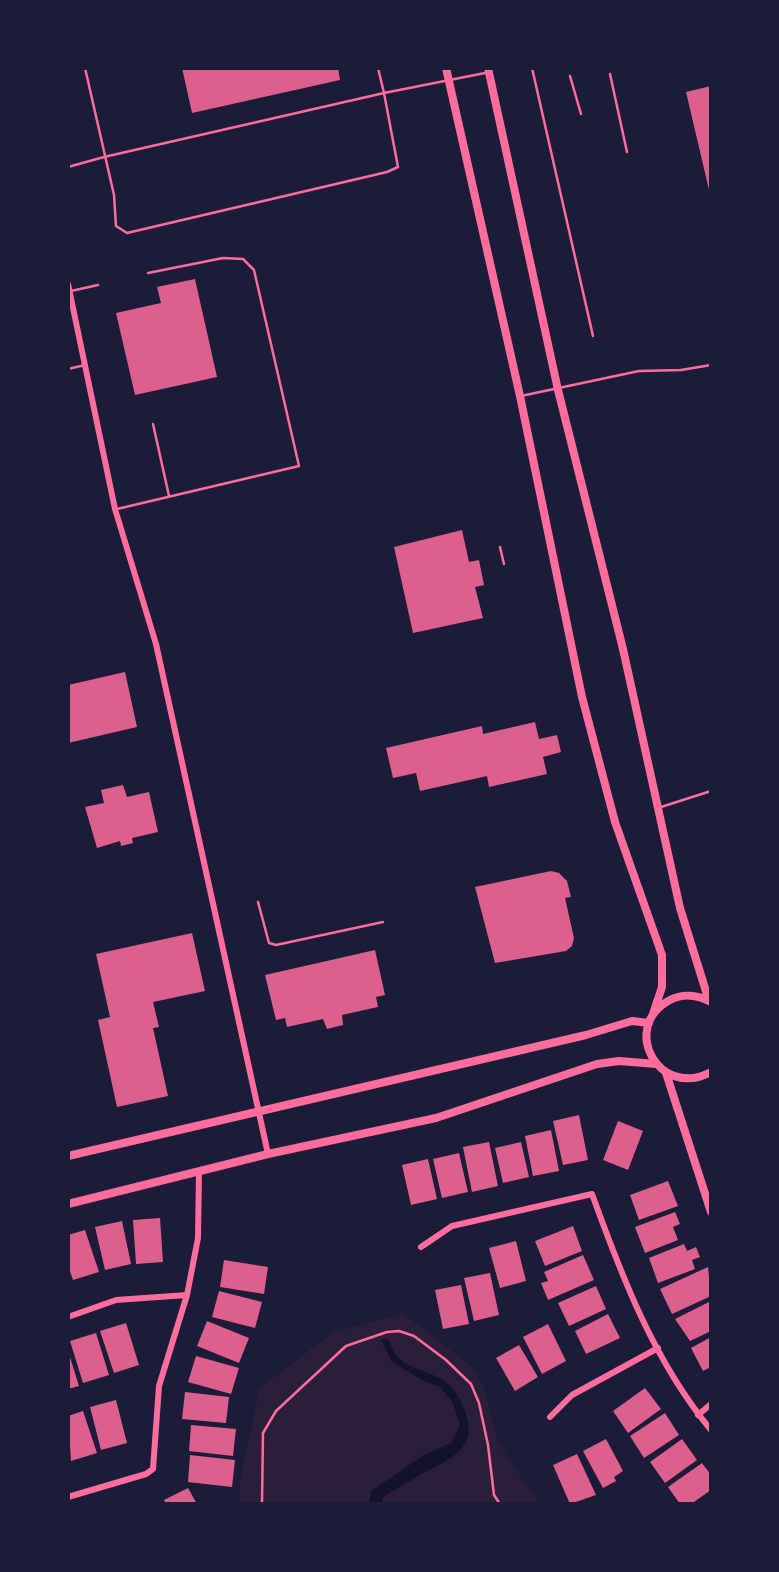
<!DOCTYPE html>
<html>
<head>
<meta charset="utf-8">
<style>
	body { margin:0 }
	#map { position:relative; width:779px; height:1572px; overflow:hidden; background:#1b1b3a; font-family:Poppins,sans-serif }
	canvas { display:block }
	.frame { position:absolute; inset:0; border:70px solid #1b1b3a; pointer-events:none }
</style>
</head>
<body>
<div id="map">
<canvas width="779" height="1572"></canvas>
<div class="frame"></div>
</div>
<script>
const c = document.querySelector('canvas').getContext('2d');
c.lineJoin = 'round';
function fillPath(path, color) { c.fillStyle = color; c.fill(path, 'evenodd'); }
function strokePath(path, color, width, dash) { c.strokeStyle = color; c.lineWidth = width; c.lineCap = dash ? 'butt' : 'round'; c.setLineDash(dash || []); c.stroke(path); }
fillPath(new Path2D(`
	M403 1313 472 1367 485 1390 498 1442 539 1504H239L240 1479 260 1388 332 1333Z`), '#2a1e3b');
fillPath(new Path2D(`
	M388 1339C400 1373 421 1365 446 1382 454 1388 461 1400 464 1409 481 1449 449 1459 420 1475 407 1482 395 1490 383 1497L382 1504H369L371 1491 424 1455 451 1443 460 1425 453 1403 440 1387 422 1380 392 1362 381 1340Z`), '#12122b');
fillPath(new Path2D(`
	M182 68H338L340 80 192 113Z
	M711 86V194H710L686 92Z
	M195 279 217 377 135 395 116 313 161 303 157 287Z
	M462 530 469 562 479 560 484 585 475 587 483 618 413 633 394 547Z
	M125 672 137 727 68 743V685Z
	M535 722 539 739 557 735 561 752 543 757 547 774 489 787 487 776 420 791 416 773 393 778 386 748 482 726 483 734Z
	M123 785 127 797 149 792 158 832 132 838 133 843 121 846 120 841 97 848 85 807 104 803 101 790Z
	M551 871 559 873 567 881 571 897 565 898 574 938 572 946 566 951 495 963 475 887Z
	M192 933 205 991 153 1002 159 1027 153 1028 168 1096 117 1107 98 1020 110 1017 96 954Z
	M375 950 385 995 376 997 378 1007 342 1015 343 1025 327 1029 323 1019 287 1027 285 1018 276 1020 265 975Z
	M579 1115 588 1160 563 1165 553 1121Z
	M618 1121 643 1131 628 1170 603 1160Z
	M551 1130 559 1171 533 1176 525 1136Z
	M489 1142 498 1186 472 1192 463 1147Z
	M521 1142 529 1177 503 1183 495 1148Z
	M459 1153 468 1192 442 1198 433 1159Z
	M428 1159 437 1199 411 1205 402 1165Z
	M668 1181 678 1206 639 1220 630 1195Z
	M675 1212 680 1224 673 1227 678 1240 645 1253 635 1227Z
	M160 1218 163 1262 136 1264 133 1220Z
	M122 1221 131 1264 105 1270 95 1227Z
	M573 1226 582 1251 545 1266 535 1241Z
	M85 1230 99 1272 73 1280 68 1266V1235Z
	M516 1241 526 1281 500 1288 489 1248Z
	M684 1244 687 1251 696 1247 700 1257 692 1260 695 1269 658 1283 649 1258Z
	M583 1255 594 1280 548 1300 541 1283 548 1281 544 1272Z
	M224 1260 268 1267 264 1294 220 1287Z
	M708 1267 711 1296 672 1314 660 1289Z
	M490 1273 499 1315 474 1321 464 1278Z
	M461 1285 469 1324 443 1329 435 1290Z
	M596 1286 606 1309 569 1326 558 1303Z
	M219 1291 262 1302 255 1328 212 1317Z
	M711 1301V1331L690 1341 675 1319Z
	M608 1314 620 1338 586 1354 575 1331Z
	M207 1321 249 1338 239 1363 197 1346Z
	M126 1323 139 1365 114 1373 100 1331Z
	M548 1324 566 1361 542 1374 523 1337Z
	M96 1333 109 1375 83 1383 70 1341Z
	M711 1337V1367L703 1371 691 1348Z
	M519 1345 538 1377 515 1391 496 1358Z
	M69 1354 79 1386 68 1389V1355Z
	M196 1356 239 1368 231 1394 188 1382Z
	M645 1388 661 1409 628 1433 613 1411Z
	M185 1392 229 1397 226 1423 182 1419Z
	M116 1400 127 1443 101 1450 90 1407Z
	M83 1411 97 1453 71 1461 68 1416Z
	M665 1413 679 1435 644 1458 630 1436Z
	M191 1425 236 1429 233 1456 189 1451Z
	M606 1439 623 1471 614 1477 616 1481 603 1488 583 1451Z
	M682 1439 697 1460 665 1483 650 1462Z
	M577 1454 596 1495 570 1504 553 1465Z
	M190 1455 235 1460 232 1487 188 1482Z
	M702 1463 711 1475V1490L691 1504H680L668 1487Z
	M188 1488 197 1504H166L164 1500Z`), '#dd5f8e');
strokePath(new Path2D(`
	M262 1504 263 1433 276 1411 346 1346 387 1332 399 1331 414 1336 446 1360 471 1384 479 1403 488 1445 494 1495 500 1504`), '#ff6b9d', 2.5);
strokePath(new Path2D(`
	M378 68 384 93 485 73
	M532 68 593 336
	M610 74 627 152
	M570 76 581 114
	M68 167 104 157 384 93 398 167 387 172 127 233 116 226 114 195 85 68
	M71 291 98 285
	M68 369 85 365
	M521 396 639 371 681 370 711 365
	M153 424 169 496
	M117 509 299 466 254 270 243 259 223 258 148 273
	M500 547 504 564
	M661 807 711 791
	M258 902 269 943 276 945 383 922`), '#ff6b9d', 2.5);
strokePath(new Path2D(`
	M68 284 115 509 156 644 268 1154
	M421 1247 452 1226 592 1194C622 1277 654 1361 711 1430
	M68 1317 116 1300 187 1295
	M698 1415 711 1404
	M550 1417 572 1395 658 1348
	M68 1497 146 1474 153 1469 159 1386 187 1295 198 1238 199 1171`), '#ff6b9d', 6);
strokePath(new Path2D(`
	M446 68 520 396 582 697 615 822 662 955V987L653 1014
	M488 68 558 390 623 649 680 908 709 1001
	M711 1002C698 995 683 993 670 1000 619 1027 659 1100 711 1072
	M666 1073 711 1212
	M68 1156 586 1035 632 1021 649 1023
	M68 1204 268 1154 436 1118 597 1064 619 1061 656 1064`), '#ff6b9d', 8);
</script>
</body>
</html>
